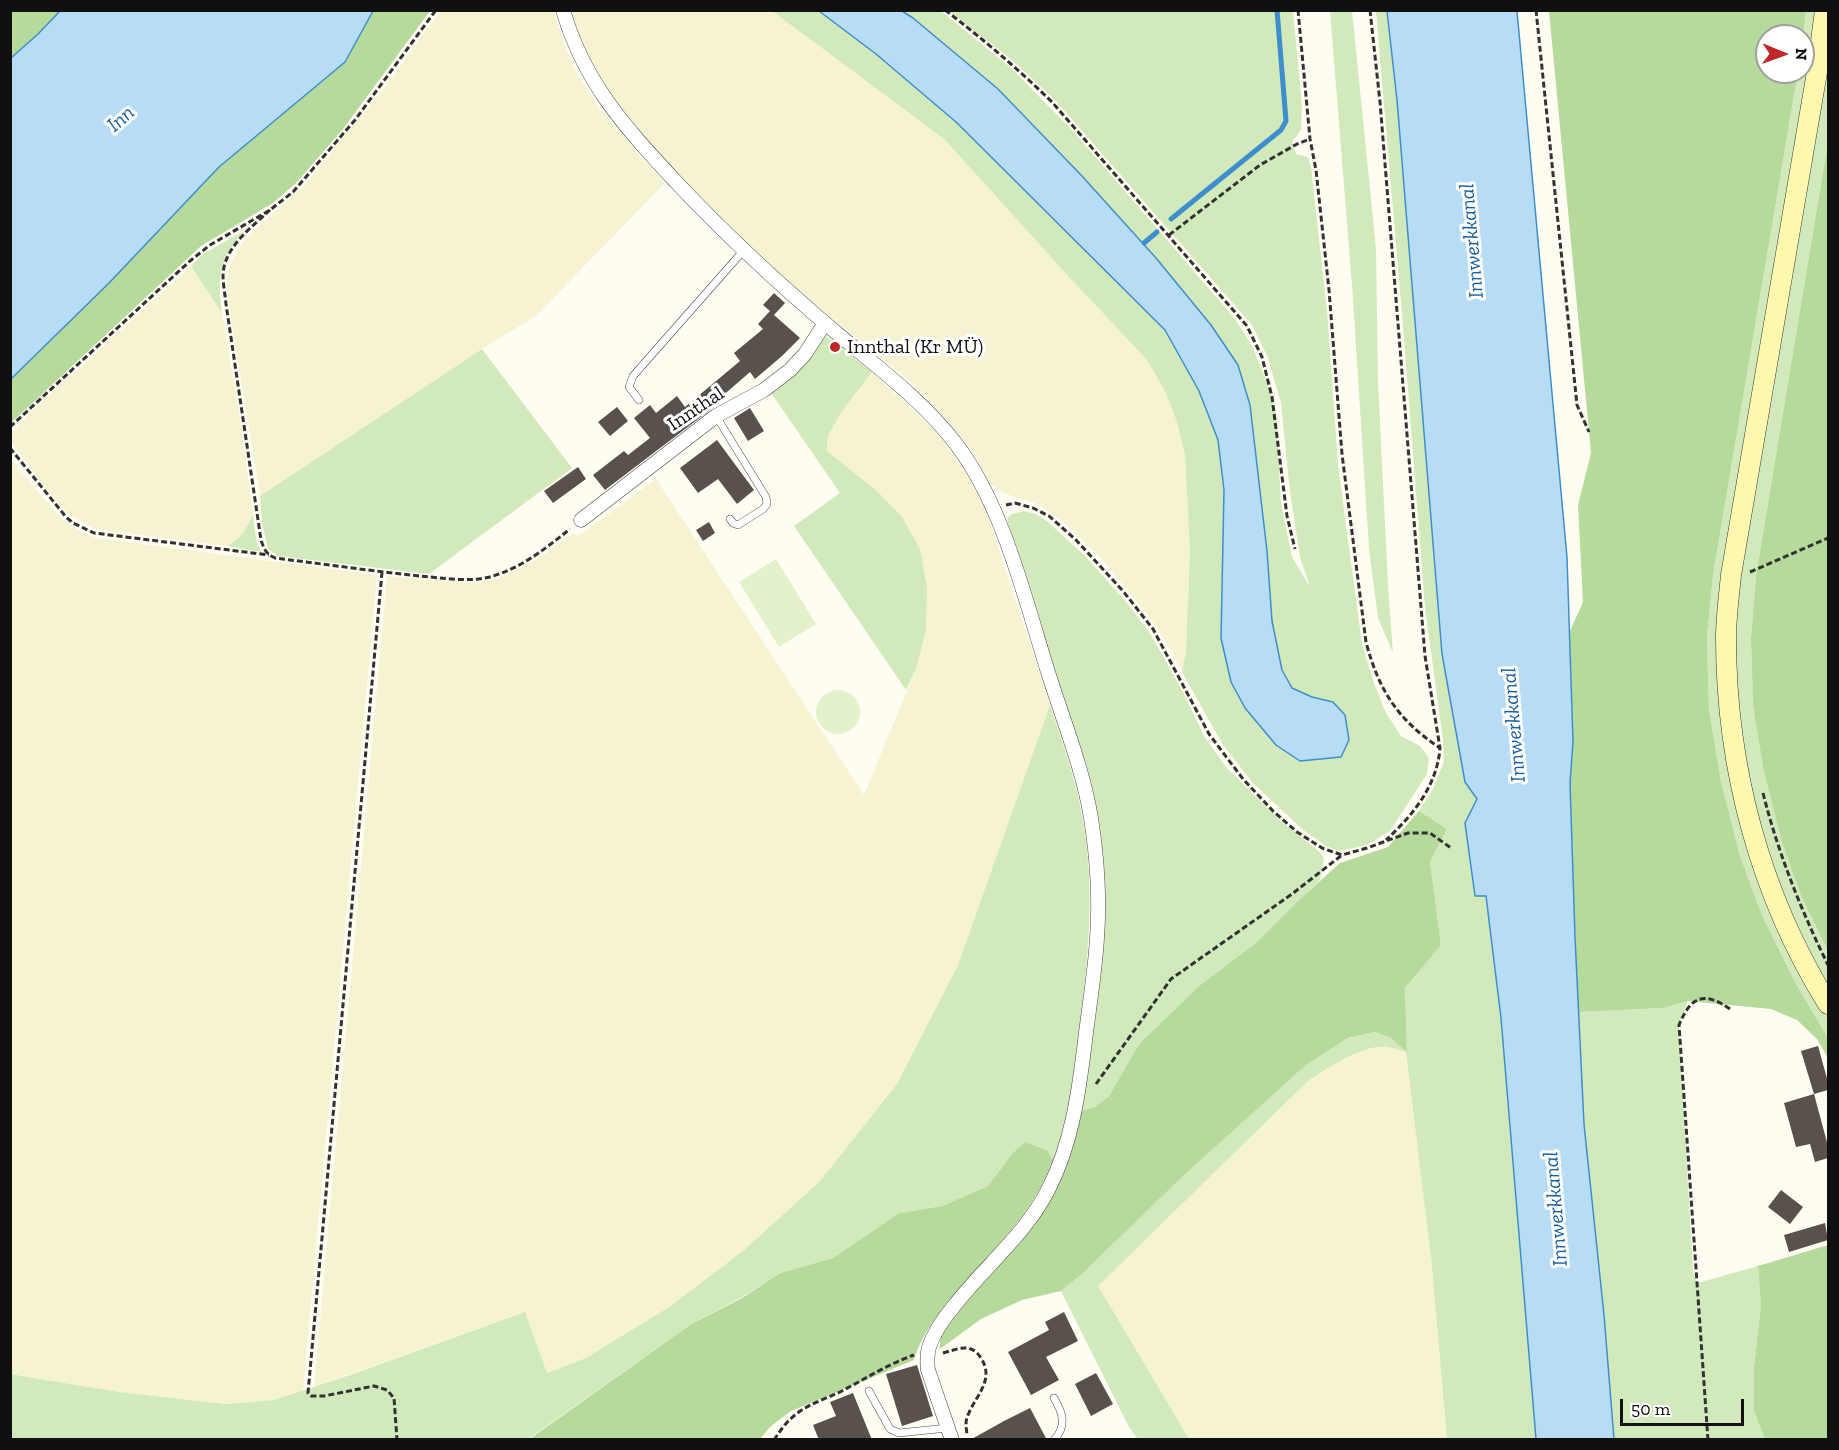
<!DOCTYPE html>
<html>
<head>
<meta charset="utf-8">
<style>
	body { margin:0 }
	#map { position:relative; width:1839px; height:1450px; overflow:hidden; background:#fffdf2; font-family:"Zilla Slab",serif }
	canvas { display:block }
	.frame { position:absolute; inset:0; border:12px solid #101010; pointer-events:none }
	.north { position:absolute; left:1755px; top:24px; width:60px; height:60px; box-sizing:border-box; background:#fff; border:2px solid #9f9f9f; border-radius:50%; rotate:91deg; font-size:16px; font-weight:700; line-height:24px; text-align:center; color:#101010 }
	.north::after { content:''; display:block; margin:auto; width:21px; height:27px; background:#c02729; clip-path:polygon(50% 0,100% 100%,50% 72%,0 100%) }
	.scale { position:absolute; left:1620px; top:1399px; width:124px; height:27px; box-sizing:border-box; border:3px solid #101010; border-top:0; padding-left:8px; font-size:18px; line-height:21px; white-space:nowrap; color:#101010; -webkit-text-stroke:4px #fff; paint-order:stroke }
</style>
</head>
<body>
<div id="map">
<canvas width="1839" height="1450"></canvas>
<div class="frame"></div>
<div class="north">N</div>
<div class="scale">50 m</div>
</div>
<script>
const c = document.querySelector('canvas').getContext('2d');
c.lineJoin = 'round';
function fillPath(path, color) { c.fillStyle = color; c.fill(path, 'evenodd'); }
function strokePath(path, color, width, dash) { c.strokeStyle = color; c.lineWidth = width; c.lineCap = dash ? 'butt' : 'round'; c.setLineDash(dash || []); c.stroke(path); }
function write(font, color, halo, rows, align = 'center') {
  c.font = font + ' "Zilla Slab",serif'; c.lineWidth = 6; c.setLineDash([]); c.textBaseline = 'middle'; c.strokeStyle = halo; c.fillStyle = color; for (const [text, x, y, turn = 0] of rows) {
    c.save(); c.translate(x, y); c.rotate((+turn || 0) * Math.PI / 180); c.textAlign = isNaN(turn) ? turn : align; if (halo) c.strokeText(text, 0, 0); c.fillText(text, 0, 0); c.restore();
  }
}
fillPath(new Path2D(`
	M440 11H554L565 46 578 76 599 108 640 156 665 183 536 316 482 349 260 496 229 306 227 284 229 271 233 258 245 240 262 223 304 186 388 83Z
	M569 11H772L944 139 1070 278 1147 360 1165 391 1177 422 1185 455 1188 493 1190 550 1186 651 1182 672 1165 640 1150 618 1101 558 1066 524 1040 505 1003 493 990 483 976 458 949 422 912 383 761 260 695 194 656 152 612 98 581 47Z
	M191 266 222 313 241 424 253 514 248 528 235 542 227 546 102 530 91 527 68 514 52 496 11 442V434L32 411Z
	M872 372 938 434 967 475 986 510 1050 705 958 965 897 1084 820 1181 744 1250 669 1307 586 1358 547 1373 525 1312 314 1387 387 576 474 583 497 579 539 558 573 533 577 537 656 479 864 795 916 669 876 490 827 451 828 436 840 414Z
	M10 458 39 493 64 521 81 532 97 538 377 575 303 1391 274 1400 226 1404 119 1392 11 1374Z
	M1386 1046 1407 1052 1431 1257 1447 1439H1189L1097 1286 1308 1081 1336 1063 1360 1051Z`), '#f5f3d2');
fillPath(new Path2D(`
	M772 11H819L876 54 956 122 1165 330 1199 391 1218 440 1224 490 1223 576 1245 708 1276 745 1300 761 1341 757 1333 702 1312 697 1292 688 1282 670 1272 621 1267 551 1250 405 1156 258 1082 176 998 89 902 11H941L1010 67 1074 132 1235 319 1252 346 1265 377 1276 412 1281 503 1292 557 1310 587 1300 557 1290 492 1281 403 1268 358 1252 325 1055 100 1012 60 949 11H1293L1302 105 1301 130 1292 142 1296 154 1308 157 1311 166 1327 311 1338 465 1362 644 1374 683 1385 711 1401 736 1420 746 1429 758 1427 774 1390 831 1367 845 1339 851 1326 846 1303 830 1253 783 1223 745 1182 672 1186 651 1190 550 1185 455 1177 422 1165 391 1147 360 1070 278 944 139Z
	M1330 11H1352L1376 248 1378 381 1388 585 1393 653 1378 618 1369 549 1352 285Z
	M1376 11H1387L1397 100 1442 654 1465 782 1477 799 1475 895 1486 896 1501 1018 1536 1439H1447L1431 1257 1406 1052C1400 1050 1394 1048 1388 1047 1363 1044 1328 1068 1308 1081L1098 1286 1189 1439H1138L1129 1427 1061 1291 1082 1274 1181 1178 1306 1065 1348 1038 1375 1032 1391 1038 1407 1051 1405 988 1441 945 1430 862 1447 829 1419 811 1432 791 1444 762 1443 740 1425 608 1404 338Z
	M1806 11H1828V142L1756 575 1751 638 1753 705 1802 898 1828 951V1038L1795 982 1762 915 1740 856 1721 781 1709 709 1707 637 1713 575 1798 72H1803V40Z
	M244 231C219 259 217 277 222 313L191 266 203 254Z
	M826 336 872 372 840 414 828 436 827 451 876 490 902 517 920 549 927 588 926 630 916 669 906 690 794 526 840 493 769 390 806 360Z
	M482 349 572 468 429 574 278 556 268 549 262 523 260 496Z
	M1024 511 1036 514 1047 521 1085 556 1128 604 1151 635 1183 692 1204 736 1226 767 1282 822 1320 852 1324 858 1320 880 1257 942 1199 986 1139 1044 1109 1096 1095 1107 1079 1111 1089 1065 1101 966 1104 875 1100 826 1090 785 1065 701 1008 524 1007 518 1012 514Z
	M253 514 256 539 261 552 227 546C241 539 247 528 253 514Z
	M1050 705C1061 738 1073 771 1080 805 1097 882 1088 963 1078 1041 1072 1081 1068 1122 1053 1160L1048 1151 1012 1154 988 1186 942 1206 899 1213 833 1258 780 1273 742 1297 690 1325 528 1439H11L10 1374 119 1392 226 1404 274 1400 350 1375 525 1312 547 1373 586 1358 669 1307 744 1250 820 1181 897 1084 958 965Z
	M1688 1001 1679 1026 1693 1272 1697 1283 1758 1266 1761 1306 1754 1366V1411L1765 1439H1614L1604 1315 1584 1124 1578 1012 1664 1008Z`), '#d2eabb');
fillPath(new Path2D(`
	M11 11H60L38 34 11 58Z
	M373 11H430L343 129 296 183 273 203 201 246 11 423V379L109 283 219 167 345 62Z
	M1549 11H1806L1803 40V36H1767V72H1798L1713 575 1707 637 1709 709 1721 781 1740 856 1762 915 1795 982 1828 1038V1058L1817 1039 1797 1020 1771 1009 1688 1001 1664 1008 1578 1012 1570 783 1573 742 1570 631 1583 602 1578 505 1591 453Z
	M1828 142V951L1802 898 1782 842 1764 771 1753 705 1751 638 1756 575Z
	M1419 811 1447 829 1430 862 1441 945 1405 988 1407 1052 1391 1038 1375 1032 1348 1038 1306 1065 1181 1178 1082 1274 1061 1291 1022 1300 981 1319 940 1349V1342L942 1335 956 1315 1048 1205 1069 1153 1079 1111 1095 1107 1109 1096 1139 1044 1199 986 1257 942 1298 901 1340 863 1388 847Z
	M1025 1142 1048 1151 1053 1160C1034 1211 999 1244 964 1283 944 1306 923 1330 914 1360L791 1411 771 1426 760 1439 528 1440 690 1325 742 1298 780 1273 833 1258 899 1213 942 1206 988 1186 1012 1154Z
	M1828 1245V1439H1765L1754 1411V1366L1761 1306 1758 1266Z`), '#b5da9b');
fillPath(new Path2D(`
	M776 559 816 624 779 647 739 582Z
	M816 712a22 22 0 1 1 44 0a22 22 0 1 1-44 0Z`), '#e3f1cd');
const water = new Path2D(`
	M60 11H373L345 62 219 167 109 283 11 379V58L38 34Z
	M819 11H902L913 18 998 89 1082 176 1156 258 1211 325 1238 365 1250 405 1267 551 1272 621 1282 670 1292 688 1312 697 1333 702 1345 715 1349 740 1341 757 1300 761 1276 745 1245 708 1231 682 1221 638 1224 490 1218 440 1199 391 1165 330 956 122 876 54Z
	M1387 11H1517L1567 557 1573 742 1570 783 1575 937 1584 1124 1604 1315 1614 1439H1536L1501 1018 1486 896H1475L1465 823 1477 799 1465 782 1442 654 1397 100Z`);
fillPath(water, '#b7dcf6');
strokePath(water, '#3e8ecd', 1.5);
strokePath(new Path2D(`
	M1171 219 1281 130 1286 121 1277 10
	M1144 243 1157 232`), '#3e8ecd', 5);
fillPath(new Path2D(`
	M774 293 785 303 774 315 800 338 782 356 755 379 750 372 712 405 714 407 605 490 593 475 624 451 628 455 650 438 634 418 650 405 656 413 677 396 685 407 740 361 734 353 763 329 758 324 770 311 763 305Z
	M617 407 628 421 610 436 598 422Z
	M750 408 764 431 748 441 734 418Z
	M717 440 754 490 737 504 718 479 698 493 680 468Z
	M578 467 586 479 553 503 544 491Z
	M709 522 715 533 703 541 696 530Z
	M1818 1046 1828 1082V1090L1814 1094 1801 1051Z
	M1814 1094 1828 1146V1158L1815 1162 1810 1144 1796 1147 1784 1103Z
	M1781 1190 1803 1207 1790 1224 1768 1207Z
	M1825 1223 1828 1240 1789 1252 1784 1235Z
	M1064 1312 1078 1341 1046 1357 1059 1380 1031 1395 1008 1352 1049 1330 1045 1322Z
	M917 1365 933 1416 902 1426 886 1374Z
	M1096 1373 1113 1404 1091 1416 1075 1384Z
	M853 1393 872 1440H819L813 1425 836 1416 830 1402Z
	M1030 1408 1047 1440H970L1004 1421Z`), '#58514c');
const lane = new Path2D(`
	M639 400 629 387 633 376 744 250
	M716 416 766 497 767 504 763 509 738 525 733 523 730 519
	M869 1391 890 1429 899 1433 947 1428
	M1054 1440C1067 1426 1063 1413 1054 1398`);
const street = new Path2D(`
	M563 10C584 83 626 128 676 182 727 236 782 287 839 335 880 369 924 402 956 444 1003 505 1025 599 1048 672 1063 720 1083 769 1091 818 1097 857 1100 898 1097 938 1095 972 1089 1007 1085 1041 1079 1091 1072 1143 1049 1188 1027 1233 985 1266 954 1306 944 1318 934 1332 929 1347 927 1355 927 1362 928 1370L952 1440
	M581 520 716 416 764 390 790 370 805 354 825 323`);
const secondary = new Path2D(`
	M1825 10 1817 72 1731 575C1729 596 1726 617 1726 638 1726 767 1760 895 1828 1004`);
strokePath(lane, '#434343', 8);
strokePath(street, '#434343', 15);
strokePath(secondary, '#323232', 21);
strokePath(new Path2D(`
	M945 10C983 39 1018 69 1052 102L1247 326 1262 357 1272 397 1287 516 1295 549
	M1298 10 1310 139 1316 170 1329 290 1342 454 1366 642C1379 691 1398 720 1440 748
	M1370 10 1380 102 1425 656 1440 748C1437 786 1413 815 1386 840
	M1536 10 1577 405 1589 432
	M270 210C252 227 224 247 223 275 223 284 225 294 226 304L261 540C264 549 266 554 275 558 323 564 372 571 420 576 443 578 471 583 493 576 523 567 546 548 570 529
	M1169 235 1260 165 1297 144 1310 139
	M10 427 190 261 210 245 270 210 293 192 355 120 436 10
	M10 448 66 517 73 523 94 533 269 555
	M1006 505 1015 503 1033 508 1049 516 1076 540 1123 591 1153 629 1209 734 1243 779 1273 811 1297 832 1322 848 1342 855 1367 848 1408 833H1430L1451 848
	M382 572 308 1393 311 1396H324L374 1386 387 1390 394 1398 397 1440
	M1750 572 1828 538
	M1763 793C1778 853 1801 910 1828 965
	M1096 1084 1171 979 1292 894 1342 855
	M943 1353C958 1349 971 1342 981 1358 995 1380 976 1395 968 1415 965 1421 966 1427 967 1434
	M774 1440C780 1431 786 1422 795 1415 808 1404 825 1399 840 1392 865 1379 888 1364 914 1355
	M1708 1440 1679 1025C1691 996 1704 991 1730 1009`), '#323232', 3, [6, 3]);
strokePath(lane, '#fff', 7);
strokePath(street, '#fff', 14);
strokePath(secondary, '#fef8ae', 20);
for (const [x, y, r, color] of [
	[835,347,6,"#c02729"]
]) { const dot = new Path2D(); dot.arc(x, y, r, 0, 2 * Math.PI); c.fillStyle = color; c.fill(dot); strokePath(dot, '#fff', 2); }
write('20px', '#101010', '#fff', [
	["Innthal (Kr MÜ)",847,347]
], 'left');
write('20px', '#101010', '#fff', [
	["Innthal",696,409,-34]
]);
write('italic 21px', '#1860a2', '#fff', [
	["Inn",121,119,-42],
	["Innwerkkanal",1472,241,-95],
	["Innwerkkanal",1514,725,-95],
	["Innwerkkanal",1556,1209,-95]
]);
</script>
</body>
</html>
